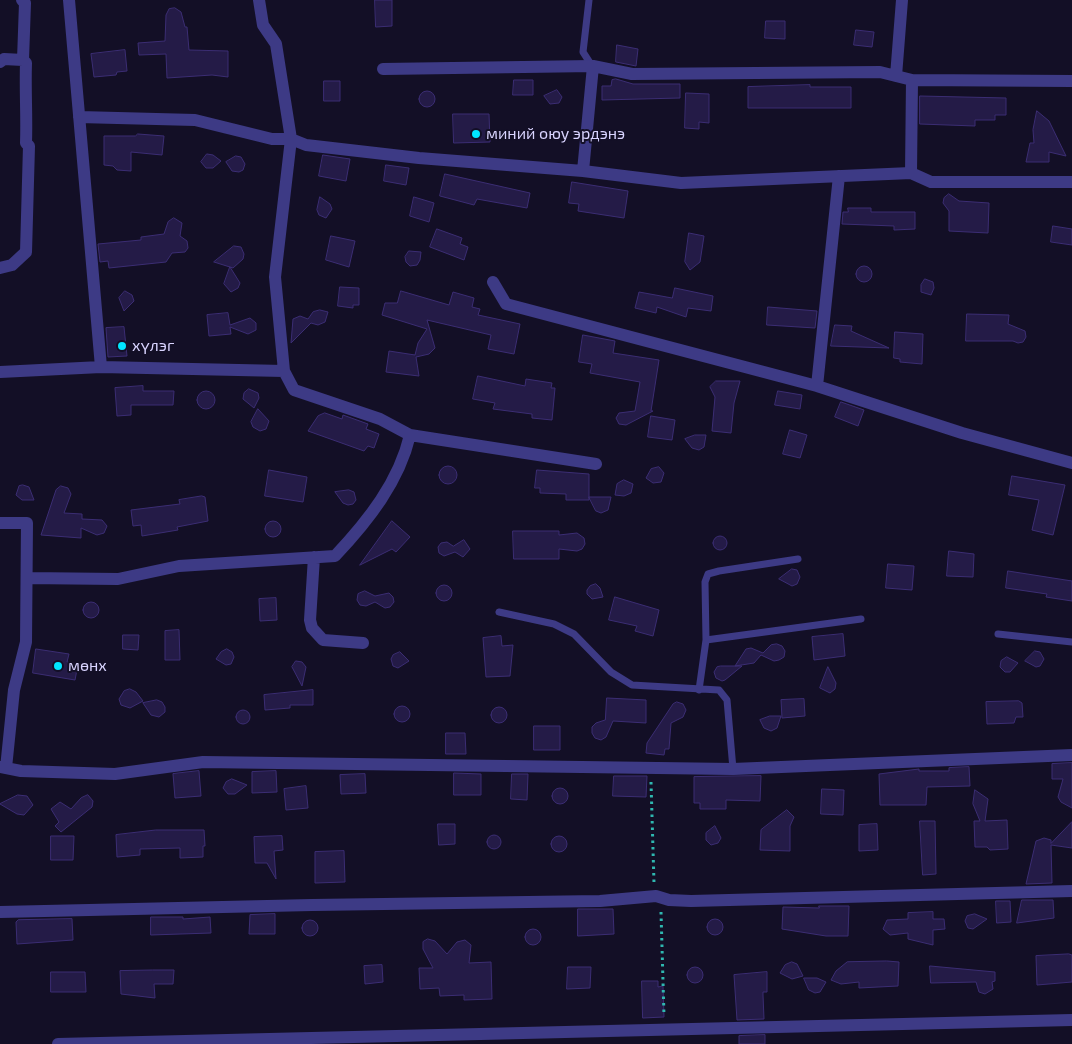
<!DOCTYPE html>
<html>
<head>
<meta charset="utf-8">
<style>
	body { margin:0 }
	canvas { display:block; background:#130f26 }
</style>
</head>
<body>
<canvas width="1072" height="1044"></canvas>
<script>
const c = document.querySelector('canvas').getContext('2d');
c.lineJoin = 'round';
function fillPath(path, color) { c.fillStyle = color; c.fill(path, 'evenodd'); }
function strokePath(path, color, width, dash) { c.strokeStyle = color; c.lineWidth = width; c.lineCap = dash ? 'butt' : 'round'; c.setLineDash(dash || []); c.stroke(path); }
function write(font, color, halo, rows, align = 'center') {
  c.font = font + ' "Exo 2",sans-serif'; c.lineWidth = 4; c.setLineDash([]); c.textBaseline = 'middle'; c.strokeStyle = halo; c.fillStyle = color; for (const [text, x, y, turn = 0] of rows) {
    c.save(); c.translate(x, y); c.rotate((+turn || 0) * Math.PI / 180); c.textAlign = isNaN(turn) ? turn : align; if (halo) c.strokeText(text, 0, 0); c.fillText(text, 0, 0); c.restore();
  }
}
const building = new Path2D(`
	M375 0H392V26L376 27Z
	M175 8 181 12 185 27H187L189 50 228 51V77L212 75 167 78 166 54 139 55 138 43 165 41 166 15 169 9Z
	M766 21H785V39L765 38Z
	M856 30 874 32 872 47 854 45Z
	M617 45 638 49 636 66 616 62Z
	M125 50 127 71 117 72 116 75 94 77 91 54Z
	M616 79 633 84H680V98L602 100V86H611L612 80Z
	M514 80H533V95H513Z
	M324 81H340V101H324Z
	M810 85V87H851V108H748V87Z
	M557 90 562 97 559 103 550 104 544 96Z
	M419 99a8 8 0 1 1 16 0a8 8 0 1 1-16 0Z
	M686 93 709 94V123L699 122V129L685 128Z
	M920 96 1006 98V115H995V120H975V126L920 124Z
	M1037 111 1049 121 1066 156 1049 152V162H1026L1030 143H1034L1033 130Z
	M453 114H489L490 142 454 143Z
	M138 134 164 136 162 155 131 152V171L117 170 113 166 104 165V136H135Z
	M207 154 213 155 221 161 213 168H206L201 162Z
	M323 155 350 159 346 181 319 176Z
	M236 156 241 157 245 164 243 170 239 172 232 171 226 162Z
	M386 165 409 168 406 185 384 181Z
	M445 174 530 193 527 208 477 199 474 205 440 196Z
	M572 182 628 191 624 218 578 211 579 204 569 203Z
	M949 194 959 201 989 203 988 233 949 231V211L943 203 944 198Z
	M320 197 330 204 332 209 326 218 319 215 317 210Z
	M414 197 434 203 429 222 410 216Z
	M848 208H871V212H915V229L894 230V226L842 224 843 212H848Z
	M174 218 182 223 180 236 187 241 188 248 185 252 172 253 166 262 109 268 108 261 100 262 98 244 141 240V237L164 234 168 222Z
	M1053 226 1072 229V245L1051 242Z
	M437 229 462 238 460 244 468 247 464 260 430 247Z
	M689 233 704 236 700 262 690 270 685 262Z
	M331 236 355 241 349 267 326 260Z
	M234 246 241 247 244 254 243 259 233 268 214 262Z
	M409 251 421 252 420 260 417 265 410 266 406 262 405 257Z
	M856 274a8 8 0 1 1 16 0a8 8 0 1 1-16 0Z
	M230 267 240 283 238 288 231 292 224 284Z
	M925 279 933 282 934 288 931 295 921 292V285Z
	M340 287 359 288V305H353V308L338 306Z
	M675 288 713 296 711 311 688 308 686 317 657 307 656 313 635 308 639 292 672 298Z
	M125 291 132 295 134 301 124 311 119 298Z
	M401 291 449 305 453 292 474 298 472 307 480 309 478 315 520 324 514 354 488 349 491 335 427 320 435 348 429 354 416 357 419 376 386 372 389 351 415 355 418 343 427 329 382 315 385 303H397Z
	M768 307 817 311 815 328 767 325Z
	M320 310 328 312 325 322 318 325 311 323 291 343 293 319 300 316 308 319 313 312Z
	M228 313 230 325 250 318 256 323V330L248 334 230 327 231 334 209 336 207 315Z
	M967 314 1009 315 1008 324 1025 331 1026 337 1023 342 1018 343 1013 341H966Z
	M835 325 852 326 851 331 889 348 831 346Z
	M124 327 127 356 108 357 106 328Z
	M895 332 923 334 922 364 900 362V359L894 358Z
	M583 335 615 341 613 353 659 360 651 411H653L626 425 619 424 616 418 619 413 635 411 640 382 590 373 592 364 579 362Z
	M478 376 525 386 526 379 552 383 551 388H555L552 420 532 418V414L493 409 495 403 473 399Z
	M716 381H740L734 403 731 433 712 431 715 397 710 387Z
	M143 386V391H174L173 405H131V415L117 416 115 388Z
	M249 389 258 393 259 398 254 408 243 399 244 393Z
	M778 391 802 395 800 409 775 405Z
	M197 400a9 9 0 1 1 18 0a9 9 0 1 1-18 0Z
	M841 402 864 410 858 426 835 417Z
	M258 409 269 421 266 429 260 431 253 427 251 422Z
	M325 413 342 419 343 415 368 424 366 429 379 434 374 448 368 446 364 451 308 431 318 416Z
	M651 416 675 420 672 440 648 437Z
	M790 430 807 435 800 458 783 454Z
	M695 435H706L704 447 699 450 692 448 685 439Z
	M439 475a9 9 0 1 1 18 0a9 9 0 1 1-18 0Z
	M659 467 664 473 661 482 653 483 646 478 651 469Z
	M269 470 307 477 303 502 265 496Z
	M537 470 589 474V500H566V494L540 493V488H535Z
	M1012 476 1065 485 1053 535 1032 530 1039 500 1009 495Z
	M624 480 633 484 631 493 624 496 615 495 617 484Z
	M23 485 29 487 34 500H22L16 495 19 486Z
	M61 486 68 488 71 494 64 513 82 514V519L102 520 107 526 104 533 97 535 81 528V538L41 535 56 490Z
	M349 490 354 492 356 500 353 504 348 505 343 503 335 492Z
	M202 496 205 497 208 521 177 527 178 530 142 536 141 525 133 526 131 510 180 504 179 500Z
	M589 497H611L608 510 601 513 596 511Z
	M392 521 410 537 396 552 392 549 360 565Z
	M265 529a8 8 0 1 1 16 0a8 8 0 1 1-16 0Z
	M513 531H559V535L577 533 584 538 585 544 582 549 577 551 559 549V559H514Z
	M713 543a7 7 0 1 1 14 0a7 7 0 1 1-14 0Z
	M464 540 470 549 463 557 455 552 444 556 439 553 438 547 441 543 447 542 453 546Z
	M949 551 974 554 973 577 947 576Z
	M888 564 914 566 912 590 886 588Z
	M792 569 797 570 800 577 797 584 792 586 779 579Z
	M1008 571 1072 581V601L1046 597 1047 594 1006 588Z
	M596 584 600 588 603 597 592 599 587 594V590L590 586Z
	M436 593a8 8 0 1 1 16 0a8 8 0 1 1-16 0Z
	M365 591 375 596 389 593 393 597 394 602 390 607 385 608 375 602 366 606 360 605 357 600 358 594Z
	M615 597 659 610 653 636 635 631 637 626 609 620Z
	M276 598 277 620 260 621 259 599Z
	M83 610a8 8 0 1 1 16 0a8 8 0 1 1-16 0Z
	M179 630 180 660H165V631Z
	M843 634 845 656 814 660 812 637Z
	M123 635H139L138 650 123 649Z
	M501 636 502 646 513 645 510 676 486 677 483 638Z
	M777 644 782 646 785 651 784 657 779 660 774 661 761 655 754 663 735 666 746 649 751 648 763 653 771 645Z
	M36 649 69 654 67 662 78 664 75 680 33 673Z
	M227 649 232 652 234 657 231 664 226 665 216 659 221 652Z
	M1035 651 1040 652 1044 659 1040 666 1036 667 1025 661Z
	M400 652 409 661 398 668 393 666 391 659 393 655Z
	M1007 657 1018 663 1010 672H1005L1000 667 1001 661Z
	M296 661 302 662 306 667 302 686 292 667Z
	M721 666H742L725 680 722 681 716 678 714 672 717 667Z
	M828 667 836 683 835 689 830 693 820 688Z
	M130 689 136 692 143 701 130 708 121 705 119 699 124 691Z
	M313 690V705H290V708L265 710 264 695Z
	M607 698 646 700V723L613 721 606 737 601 740 595 738 592 733V727L596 723 605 720Z
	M804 699 805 716 782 718 781 700Z
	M157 700 162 702 165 707V712L159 717 151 715 143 703Z
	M1019 701 1022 703 1023 717H1016L1014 723 987 724 986 702Z
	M677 702 683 704 686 710 683 717 671 723 669 749H665L664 755 646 753 647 743 673 704Z
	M394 714a8 8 0 1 1 16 0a8 8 0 1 1-16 0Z
	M491 715a8 8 0 1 1 16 0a8 8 0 1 1-16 0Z
	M236 717a7 7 0 1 1 14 0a7 7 0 1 1-14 0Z
	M770 716H781L777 728 771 731 764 728 760 720Z
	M534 726H560V750H534Z
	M446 733H465L466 754H446Z
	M1072 763V808L1061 802 1058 797 1063 779H1052V764Z
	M969 767 970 786 927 787 926 805H880L879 774 919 769V771H949V768Z
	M199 771 201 796 175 798 173 774Z
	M276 771 277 792 252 793V772Z
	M454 773 481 774V795H454Z
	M365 774 366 793 341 794 340 775Z
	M512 774H528L527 800 511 799Z
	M614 776H647L646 797 613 796Z
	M761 776 760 801 726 800V809H700V803H694V777Z
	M232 779 247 785 235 794H228L223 788 226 782Z
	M306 786 308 808 286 810 284 789Z
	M552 796a8 8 0 1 1 16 0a8 8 0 1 1-16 0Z
	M822 789 844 790 843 815 821 814Z
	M975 790 988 799 985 821 1007 820 1008 849 990 850 987 847H975L974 821H980L973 804Z
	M18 795 27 796 33 805 24 815 17 814 0 804Z
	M88 795 93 801 92 807 61 832 55 826 59 822 51 809 60 802 71 809 81 798Z
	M787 810 794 817 790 826V851L760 850 761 830Z
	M920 821H935L936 874 923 875Z
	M1072 822V848L1051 845 1052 883 1026 884 1036 841 1044 838 1051 840V843Z
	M438 824H455V844L439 845Z
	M877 824 878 850 859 851V825Z
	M715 826 721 838 718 843 711 845 706 840V833Z
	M156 830H204L205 846H203V857L180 858V848L140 849V855L117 857 116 835Z
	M487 842a7 7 0 1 1 14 0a7 7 0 1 1-14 0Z
	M51 836H74L73 860H51Z
	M282 836 283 850 274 851 276 879 267 863H255L254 837Z
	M551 844a8 8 0 1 1 16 0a8 8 0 1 1-16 0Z
	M344 851 345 882 315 883V852Z
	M1022 900H1053L1054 918 1017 923Z
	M996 901H1010L1011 922 997 923Z
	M819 906H849L848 936H826L782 929 783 907 819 908Z
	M578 909H613L614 934 578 936Z
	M933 912V919H944L945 929 933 930V945L908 939V933L890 935 883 929 887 920 908 919V913Z
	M275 914V934H249L250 915Z
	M975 914 987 919 973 929 968 928 965 921 967 916Z
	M151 917H183V919L210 917 211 933 151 935Z
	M72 919 73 940 17 944 16 922 18 920Z
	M707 927a8 8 0 1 1 16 0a8 8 0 1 1-16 0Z
	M302 928a8 8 0 1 1 16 0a8 8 0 1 1-16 0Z
	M525 937a8 8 0 1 1 16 0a8 8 0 1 1-16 0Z
	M428 939 435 941 447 954 457 942 465 940 471 945 469 963 491 962 492 999 464 1000V995L440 996 439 988 420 989 419 968H433L423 949V942Z
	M1069 954 1072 955V982L1037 985 1036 956Z
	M887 961 899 962 898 986 859 988V982L841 984 831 980 836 971 847 962Z
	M792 962 797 964 803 976 792 979 780 973 785 965Z
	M382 965 383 982 365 984 364 966Z
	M930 966 995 972V981L992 982 993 989 985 994 979 992 976 982 931 983Z
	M687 975a8 8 0 1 1 16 0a8 8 0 1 1-16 0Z
	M568 967H591L590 988 567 989Z
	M153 970H174L173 984H154L155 998 121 994 120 971Z
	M51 972H85L86 992H51Z
	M767 972V992H763V995L764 1019 737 1020 734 975Z
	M804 978H817L826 982 820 992 815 993 809 990Z
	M642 981H658V987L663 986 664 1017 643 1018Z
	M765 1035V1044H739V1036Z`);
fillPath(building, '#241b47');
strokePath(building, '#3b2d73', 1);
strokePath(new Path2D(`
	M651 782 654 883
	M661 912 664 1016`), '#2fb8b0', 3, [2.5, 4]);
strokePath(new Path2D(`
	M589 0 583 52 592 66
	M499 612 554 624 574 634 611 672 632 685 719 690 727 700 733 769
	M998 634 1072 642
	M706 640 861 619
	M699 690 706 640 705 582 708 574 719 571 798 559`), '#3d3a85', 7);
strokePath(new Path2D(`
	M69 0 101 367
	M259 0 263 25 276 44 291 139 275 277 284 371
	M0 62 4 59 23 60
	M383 69 593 66 632 74 880 72 912 80 1072 81
	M896 76 902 0
	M79 117 195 120 272 139H291L306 145 419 158 583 171 681 183 911 173 931 182H1072
	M583 171 593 66
	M911 173 912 80
	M0 268 12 265 26 252 29 146 26 143C27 116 25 90 26 63L23 60 25 3 22 0
	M493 282 506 304 817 386 962 433 1072 463
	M0 372 101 367 284 371 294 390 380 419 410 435 596 464
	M817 386 839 176
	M0 523H27L26 642 14 690 6 768
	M314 557 310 620 312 628 323 640 363 643
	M27 578 118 579 179 566 335 556C368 521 399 482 410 435
	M0 767 21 771 115 774 203 762 733 769 1072 755
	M0 912 312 905 600 901 656 896 669 900 691 901 1072 891
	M58 1044 1072 1020`), '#3d3a85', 12);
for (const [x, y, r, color] of [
	[476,134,5,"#00e5ff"],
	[122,346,5,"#00e5ff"],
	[58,666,5,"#00e5ff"]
]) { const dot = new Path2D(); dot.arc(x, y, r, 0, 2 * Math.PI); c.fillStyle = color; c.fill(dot); strokePath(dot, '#130f26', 2); }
write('16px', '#d9d4ff', '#130f26', [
	["миний оюу эрдэнэ",486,134],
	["хүлэг",132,346],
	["мөнх",68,666]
], 'left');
</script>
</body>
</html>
